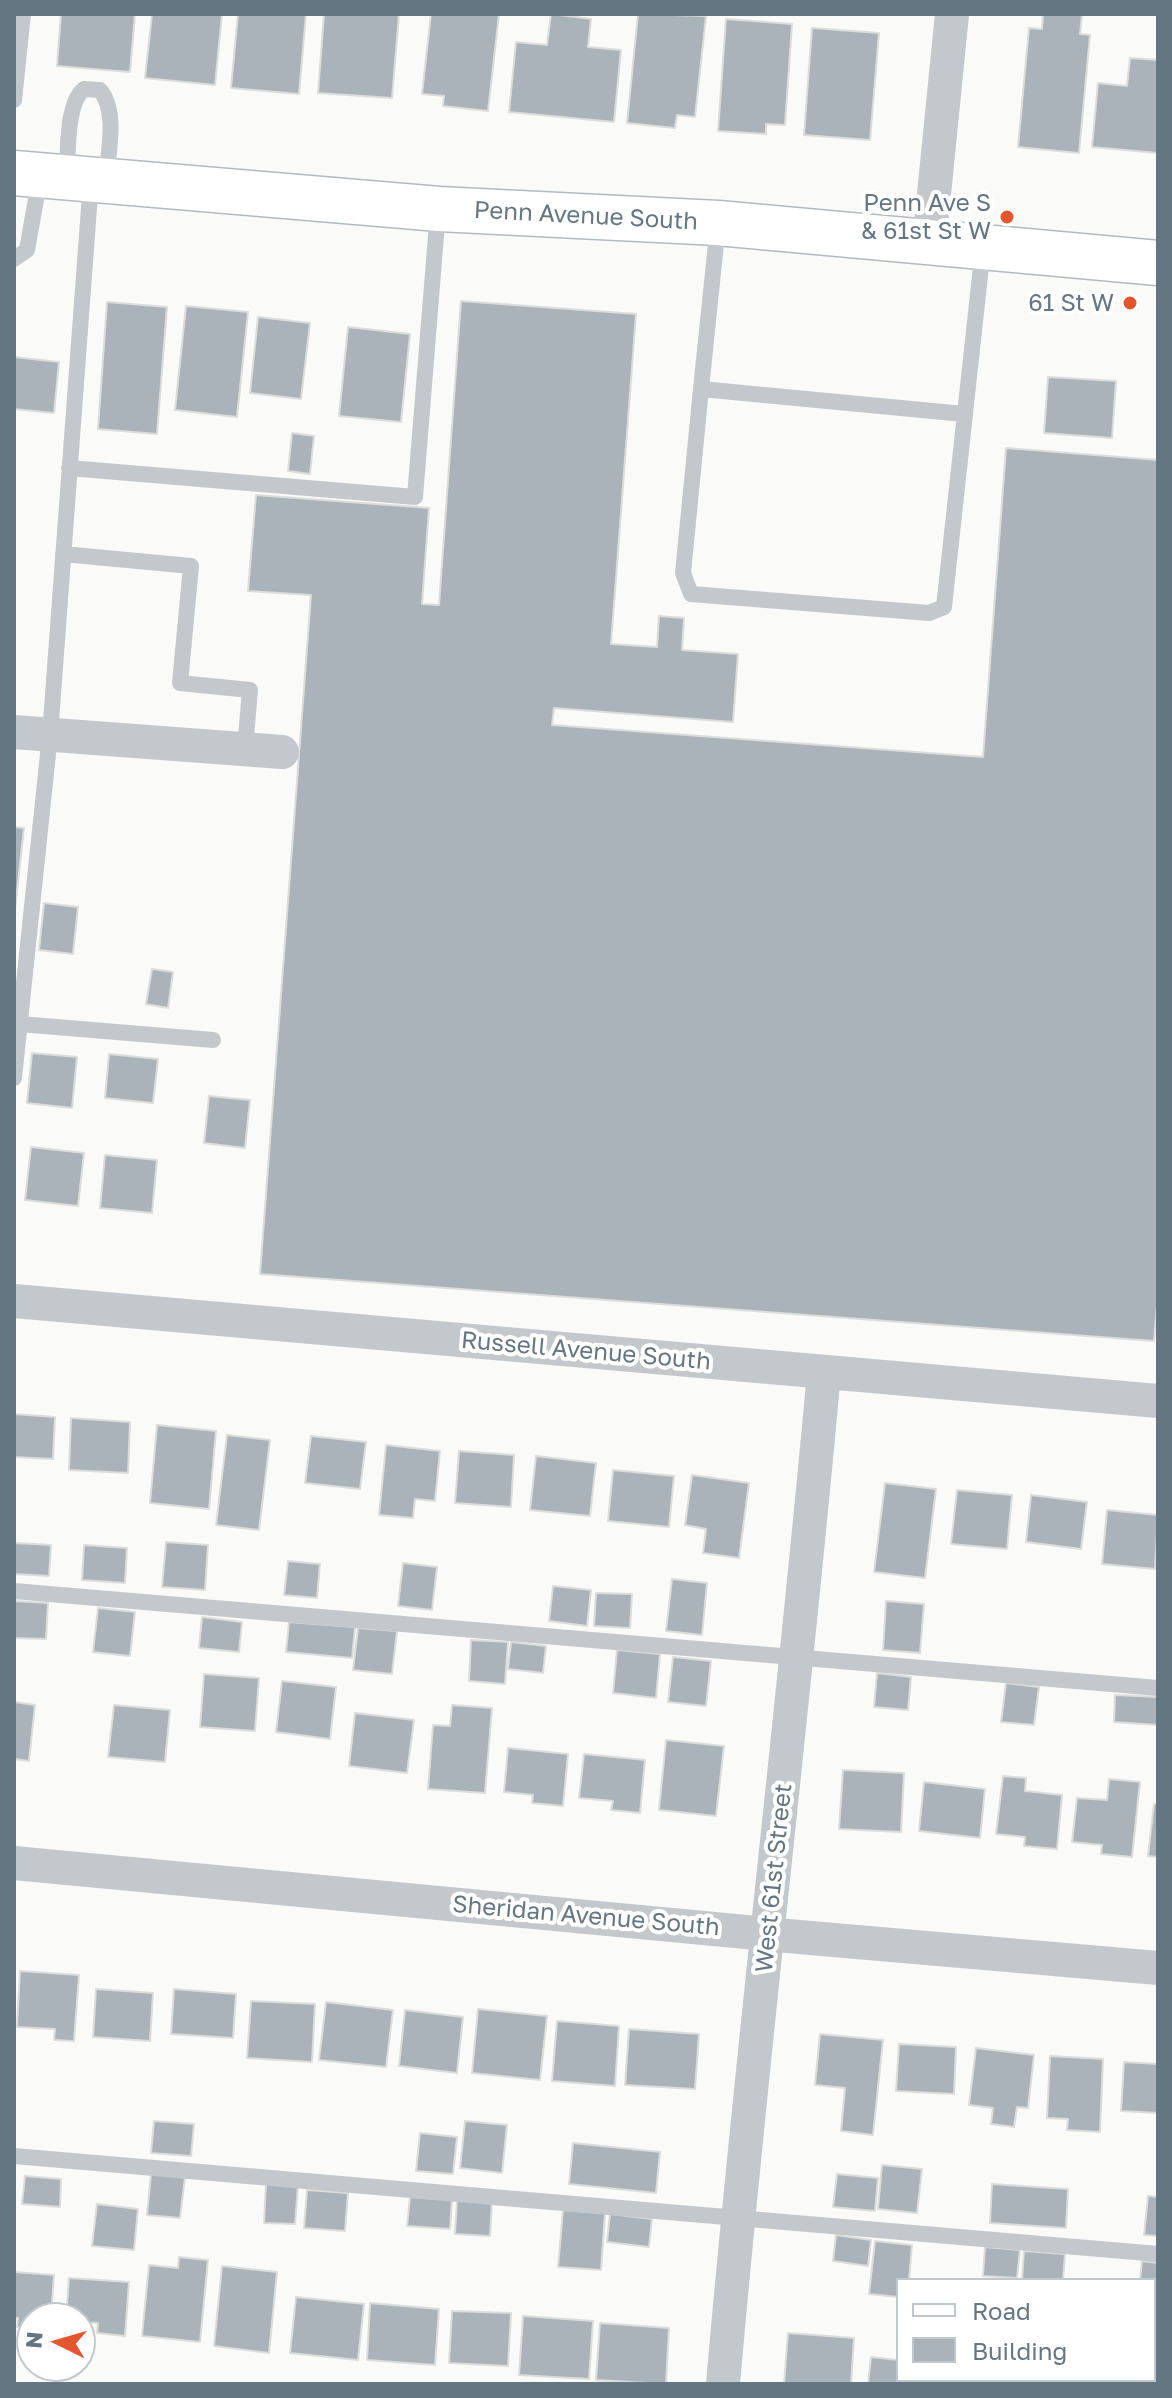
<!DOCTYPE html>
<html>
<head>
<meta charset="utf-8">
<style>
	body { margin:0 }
	#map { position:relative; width:1172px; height:2398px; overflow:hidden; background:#fafaf8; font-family:"Golos Text",sans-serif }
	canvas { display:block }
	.frame { position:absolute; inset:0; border:16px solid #657683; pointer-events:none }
	.legend { position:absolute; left:896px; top:2278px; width:260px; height:104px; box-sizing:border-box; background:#fff; border:2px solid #c1c8cd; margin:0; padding:10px 14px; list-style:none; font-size:24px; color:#657683 }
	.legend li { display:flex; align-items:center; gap:16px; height:40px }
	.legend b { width:40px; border:2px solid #c1c8cd }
	.north { position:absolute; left:16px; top:2302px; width:80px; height:80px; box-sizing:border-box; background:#fff; border:2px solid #c1c8cd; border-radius:50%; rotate:275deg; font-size:22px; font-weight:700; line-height:32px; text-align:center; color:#657683 }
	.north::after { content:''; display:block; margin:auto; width:28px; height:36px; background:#e4572e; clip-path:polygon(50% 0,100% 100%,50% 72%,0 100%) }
</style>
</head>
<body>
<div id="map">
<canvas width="1172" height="2398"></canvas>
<div class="frame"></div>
<ul class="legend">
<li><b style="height:10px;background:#fff"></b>Road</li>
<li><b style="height:22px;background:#aab3b9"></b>Building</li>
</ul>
<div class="north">N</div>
</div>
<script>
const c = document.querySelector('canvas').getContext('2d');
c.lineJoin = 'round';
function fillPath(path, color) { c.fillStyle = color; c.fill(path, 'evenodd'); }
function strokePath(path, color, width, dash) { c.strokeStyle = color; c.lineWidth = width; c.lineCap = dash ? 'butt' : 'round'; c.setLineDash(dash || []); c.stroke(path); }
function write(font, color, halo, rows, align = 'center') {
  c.font = font + ' "Golos Text",sans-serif'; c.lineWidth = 8; c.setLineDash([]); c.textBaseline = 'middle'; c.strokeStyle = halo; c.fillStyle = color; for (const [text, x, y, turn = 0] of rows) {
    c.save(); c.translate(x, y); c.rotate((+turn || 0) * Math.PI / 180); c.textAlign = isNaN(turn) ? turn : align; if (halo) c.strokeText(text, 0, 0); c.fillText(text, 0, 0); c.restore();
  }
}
const building = new Path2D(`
	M61 14H135L130 72 57 66Z
	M152 14H222L215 85 145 78Z
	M238 14H306L299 94 231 88Z
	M324 14H399L392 98 318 93Z
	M431 14H499L488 111 443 106 444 96 422 94Z
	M551 14 591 19 588 47 621 50 614 122 509 112 516 42 547 45Z
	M638 14 706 16 695 117 677 115 675 128 627 123Z
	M1043 14H1082L1080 34 1090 35 1079 153 1018 147 1029 28 1042 29Z
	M726 19 792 24 785 125 766 124V134L718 131Z
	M812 28 879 33 870 140 804 135Z
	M1130 58 1158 60V153L1092 147 1098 83 1127 86Z
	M461 301 636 314 611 644 657 647 659 616 684 618 682 650 738 654 733 722 554 708 552 725 983 757 1006 448 1158 460V1292L1154 1341 260 1274 311 595 248 591 256 495 429 508 422 604 439 605Z
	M107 302 167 307 157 434 98 429Z
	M186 306 248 312 237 417 175 410Z
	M258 317 310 323 301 399 250 393Z
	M348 327 410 334 401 422 339 416Z
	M14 357 59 362 54 413 14 409Z
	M1048 377 1116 381 1112 438 1044 433Z
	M292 433 314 436 310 474 288 471Z
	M14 827 24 828 15 910H14Z
	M44 903 78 907 73 954 39 950Z
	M152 969 173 972 168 1008 146 1004Z
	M32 1053 77 1057 72 1108 27 1103Z
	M109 1054 158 1059 153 1103 105 1098Z
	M209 1096 250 1100 245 1148 204 1143Z
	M31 1147 84 1153 78 1206 25 1200Z
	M105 1155 157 1160 152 1213 100 1208Z
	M14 1414 55 1417 53 1459 14 1457Z
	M71 1418 130 1422 128 1473 69 1470Z
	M157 1425 216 1431 209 1509 150 1503Z
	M227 1435 270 1440 259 1530 216 1525Z
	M311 1436 366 1442 360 1489 305 1483Z
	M386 1445 440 1451 435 1501 415 1499 413 1518 379 1515Z
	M459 1451 514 1455 511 1507 455 1503Z
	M536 1456 596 1463 590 1516 530 1510Z
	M613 1470 674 1476 669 1527 608 1521Z
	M692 1475 749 1483 739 1558 703 1553 706 1529 685 1525Z
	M885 1483 936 1489 925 1578 874 1572Z
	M957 1490 1012 1495 1007 1549 951 1544Z
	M1031 1495 1087 1502 1081 1549 1026 1542Z
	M1107 1510 1158 1515 1155 1569 1102 1564Z
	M166 1542 208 1545 205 1590 162 1587Z
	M15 1543 51 1545 49 1576 14 1574Z
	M84 1545 127 1548 125 1583 82 1580Z
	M288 1561 320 1564 317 1598 284 1595Z
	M403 1563 437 1567 432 1610 398 1606Z
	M672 1579 707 1583 702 1635 666 1631Z
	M553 1586 591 1590 587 1626 549 1621Z
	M596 1593 632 1594 630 1628 594 1626Z
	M14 1601 48 1603 46 1639 14 1638Z
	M886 1601 924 1604 920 1653 883 1650Z
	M98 1608 135 1612 130 1656 93 1652Z
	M202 1617 242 1622 239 1652 199 1648Z
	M289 1622 355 1627 352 1658 286 1652Z
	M358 1628 397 1631 392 1674 353 1670Z
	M471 1640 508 1642 505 1684 469 1681Z
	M511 1642 546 1646 543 1673 508 1669Z
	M617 1650 660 1654 656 1698 613 1693Z
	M673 1657 711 1661 706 1706 668 1702Z
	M877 1673 911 1677 908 1710 874 1707Z
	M204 1674 259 1678 255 1731 200 1727Z
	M282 1681 336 1687 330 1739 276 1732Z
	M1006 1683 1039 1687 1034 1725 1001 1722Z
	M1115 1695 1158 1697V1725L1114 1722Z
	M14 1702 35 1705 29 1761 14 1759Z
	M114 1705 170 1710 165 1762 108 1757Z
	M452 1705 492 1708 485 1793 428 1789 433 1725 450 1726Z
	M355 1713 414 1720 407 1773 349 1766Z
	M666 1740 724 1746 716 1816 659 1810Z
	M508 1748 568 1754 563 1806 532 1803 533 1795 504 1792Z
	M584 1754 645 1760 640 1813 611 1810 613 1801 579 1798Z
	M843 1770 904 1773 901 1832 839 1829Z
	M1003 1776 1026 1778 1025 1791 1062 1795 1057 1849 1024 1846 1025 1837 996 1834Z
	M1109 1779 1140 1782 1132 1857 1101 1854 1102 1845 1072 1842 1077 1798 1107 1800Z
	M924 1782 985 1789 980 1838 919 1831Z
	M1154 1804H1158V1857L1148 1856Z
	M20 1971 79 1975 74 2041 54 2040 55 2029 17 2027Z
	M96 1989 153 1993 150 2041 93 2037Z
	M174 1989 236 1994 233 2038 171 2034Z
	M251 2001 315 2004 312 2062 247 2058Z
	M326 2002 393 2010 386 2067 319 2060Z
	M478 2009 547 2016 540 2080 472 2073Z
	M405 2010 463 2017 457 2073 399 2066Z
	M557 2021 619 2026 615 2086 552 2081Z
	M629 2029 699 2034 695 2089 625 2085Z
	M820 2034 883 2040 873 2135 841 2131 845 2088 815 2085Z
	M899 2044 956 2047 954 2094 896 2091Z
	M976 2048 1034 2055 1028 2108 1017 2107 1014 2127 991 2124 993 2108 969 2105Z
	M1050 2056 1103 2059 1100 2132 1067 2130 1068 2119 1047 2118Z
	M1124 2062 1158 2064V2113L1121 2111Z
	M154 2121 194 2124 191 2156 151 2153Z
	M465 2121 507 2125 502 2173 460 2168Z
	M420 2133 457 2137 453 2174 416 2171Z
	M573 2143 660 2152 656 2193 569 2184Z
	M882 2165 922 2169 917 2213 878 2209Z
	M151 2174 185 2177 180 2218 147 2215Z
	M837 2174 878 2178 875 2211 833 2207Z
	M25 2176 61 2179 60 2207 22 2204Z
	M266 2183 298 2186 295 2224 264 2223Z
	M992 2184 1068 2189 1066 2228 990 2223Z
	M307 2190 348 2193 345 2231 304 2228Z
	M1148 2196 1158 2197V2236L1144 2235Z
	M410 2197 452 2200 450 2229 407 2226Z
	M457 2200 492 2201 490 2236 455 2234Z
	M97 2204 138 2209 134 2250 92 2246Z
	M563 2210 605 2213 601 2270 558 2267Z
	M610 2214 652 2219 649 2247 607 2242Z
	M836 2235 871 2240 868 2266 833 2261Z
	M875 2241 912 2245 909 2280H898V2297L869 2294Z
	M985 2247 1020 2250 1017 2278 983 2276Z
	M1024 2251 1065 2254 1063 2280H1022Z
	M179 2257 208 2260 200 2342 142 2336 149 2265 178 2268Z
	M1142 2261 1158 2263V2300H1154V2280H1140Z
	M222 2266 277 2272 269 2353 214 2346Z
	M14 2272 54 2275 51 2318H32V2328L17 2327 18 2318H14Z
	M69 2278 129 2282 125 2336 97 2333 98 2323 80 2322V2318H66Z
	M296 2297 364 2304 358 2360 290 2353Z
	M370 2303 439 2309 435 2365 367 2360Z
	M452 2311 511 2313 508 2366 449 2363Z
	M523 2316 593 2321 589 2379 519 2375Z
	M600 2323 669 2328 666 2384 596 2380Z
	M788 2333 854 2338 851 2384H784Z
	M871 2357 898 2360V2380H926L925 2384H868Z
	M944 2380H1001V2384H944Z
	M1020 2380H1087L1086 2384H1020Z
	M1102 2380H1147L1146 2384H1149H1102Z`);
fillPath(building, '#aab3b9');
strokePath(building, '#dcdcda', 2);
const secondary = new Path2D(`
	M14 173 439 209 718 223 1158 263`);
strokePath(secondary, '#b3babf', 47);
strokePath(new Path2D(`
	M14 100 23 14
	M67 177C68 154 66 103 84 89L100 90C118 112 108 153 106 179
	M14 259 27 250 40 177
	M701 389 718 224
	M964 414 701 389 683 573 691 594 929 613 944 607 983 248
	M69 468 415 497 438 211
	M63 554 191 566 180 683 250 690 245 749
	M20 1024 213 1040
	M14 1078 50 735 91 181
	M14 1591 1158 1688
	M14 2156 1158 2254`), '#c3c8cc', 16);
strokePath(new Path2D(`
	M929 244 952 14
	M14 732 282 752
	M14 1301 1158 1401
	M14 1863 799 1937 1158 1968
	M723 2384C752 2046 794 1710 824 1372`), '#c3c8cc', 34);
strokePath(secondary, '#fff', 44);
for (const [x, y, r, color] of [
	[1007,217,8,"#e4572e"],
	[1130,303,8,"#e4572e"]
]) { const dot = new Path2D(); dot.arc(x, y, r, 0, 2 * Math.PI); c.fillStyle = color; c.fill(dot); strokePath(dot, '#fff', 3); }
write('24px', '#657683', '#fff', [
	["Penn Ave S",991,203],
	["& 61st St W",991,231],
	["61 St W",1114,303]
], 'right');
write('24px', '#657683', '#fff', [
	["Penn Avenue South",586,216,3],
	["Russell Avenue South",586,1351,5],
	["West 61st Street",774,1878,-84],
	["Sheridan Avenue South",586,1916,5]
]);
</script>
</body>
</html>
